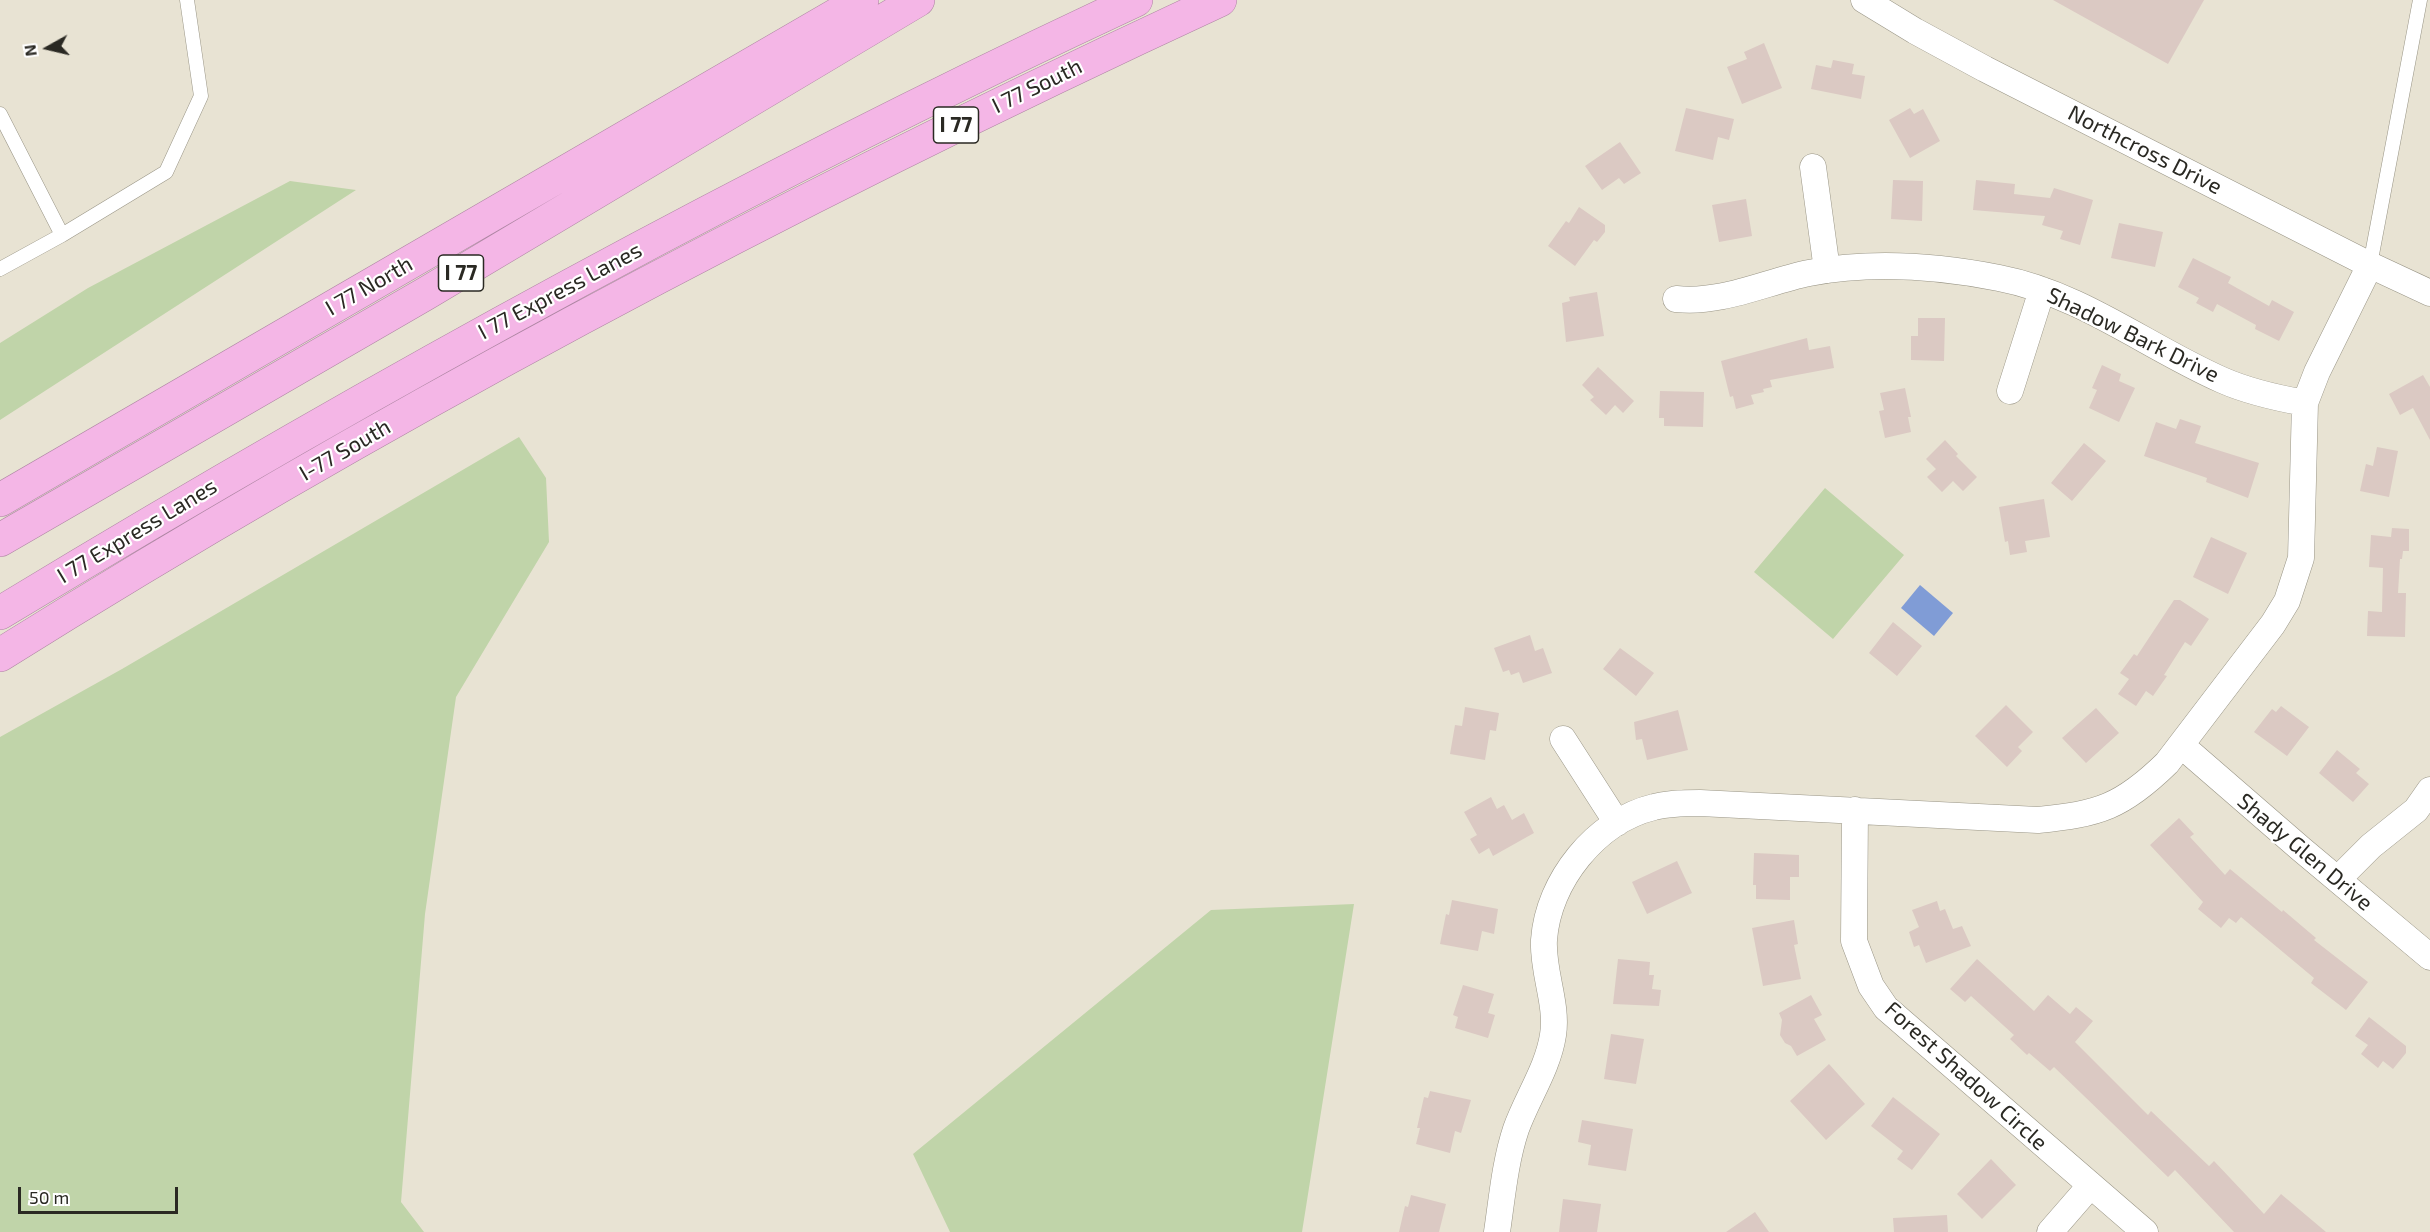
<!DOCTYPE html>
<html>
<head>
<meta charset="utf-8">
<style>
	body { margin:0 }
	#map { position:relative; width:2430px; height:1232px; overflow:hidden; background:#e8e3d3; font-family:"Exo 2",sans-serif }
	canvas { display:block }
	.north { position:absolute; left:18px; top:18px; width:60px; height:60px; -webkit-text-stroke:4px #fff; paint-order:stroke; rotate:262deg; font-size:16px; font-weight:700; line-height:24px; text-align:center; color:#2a2923 }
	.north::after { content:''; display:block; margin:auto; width:21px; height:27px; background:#2a2923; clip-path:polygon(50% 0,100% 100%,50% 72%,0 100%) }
	.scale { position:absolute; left:18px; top:1187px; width:160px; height:27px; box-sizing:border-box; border:3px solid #2a2923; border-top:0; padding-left:8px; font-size:18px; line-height:21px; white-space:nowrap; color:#2a2923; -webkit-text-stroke:4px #fff; paint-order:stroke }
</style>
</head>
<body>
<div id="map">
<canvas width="2430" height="1232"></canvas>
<div class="north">N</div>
<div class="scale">50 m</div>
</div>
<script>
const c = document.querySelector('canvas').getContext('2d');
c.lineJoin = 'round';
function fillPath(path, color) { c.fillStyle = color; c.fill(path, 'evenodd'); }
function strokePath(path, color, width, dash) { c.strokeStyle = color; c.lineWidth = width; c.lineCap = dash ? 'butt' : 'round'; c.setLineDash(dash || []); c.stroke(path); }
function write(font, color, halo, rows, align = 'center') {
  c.font = font + ' "Exo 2",sans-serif'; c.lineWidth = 4.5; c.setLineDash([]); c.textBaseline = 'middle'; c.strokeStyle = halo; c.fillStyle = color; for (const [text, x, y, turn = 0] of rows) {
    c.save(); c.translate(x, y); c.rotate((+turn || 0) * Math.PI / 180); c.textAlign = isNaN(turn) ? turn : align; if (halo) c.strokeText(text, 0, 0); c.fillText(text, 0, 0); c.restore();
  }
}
fillPath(new Path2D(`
	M290 181 356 190 0 420V343L88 288Z
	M519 437 546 478 549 542 456 697 425 914 401 1202 424 1232H0V737L122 669Z
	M1825 488 1904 555 1833 639 1754 572Z
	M1354 904 1302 1232H950L913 1154 1211 910Z`), '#c0d4a9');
fillPath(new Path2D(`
	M1920 585 1953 613 1934 636 1901 608Z`), '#809cd6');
fillPath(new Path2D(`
	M2053 0H2204L2168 64Z
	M1764 43 1782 88 1742 104 1727 67 1747 59 1744 52Z
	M1833 60 1854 64 1852 74 1865 76 1861 99 1811 89 1816 65 1831 68Z
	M1686 108 1734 119 1729 140 1718 137 1713 160 1675 151Z
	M1910 108 1914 114 1923 109 1940 141 1910 158 1889 120Z
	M1620 142 1641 173 1624 184 1619 178 1602 190 1585 166Z
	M1893 180 1923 181 1922 221 1891 219Z
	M1976 180 2015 184 2014 194 2050 198 2054 188 2093 200 2080 245 2060 239 2063 231 2042 225 2045 216 1973 210Z
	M1746 199 1752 236 1719 242 1712 205Z
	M1579 207 1605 225V232L1597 242 1594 240 1575 266 1548 246 1566 221 1569 223Z
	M2119 223 2163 232 2155 267 2111 258Z
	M2193 258 2231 277 2228 283 2269 306 2272 300 2294 312 2279 341 2255 329 2256 325 2217 304 2213 312 2196 303 2199 298 2178 287Z
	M1597 292 1604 336 1566 342 1562 303 1570 301 1569 297Z
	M1918 318H1945L1944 361 1911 360V336H1918Z
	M1807 338 1809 350 1830 346 1834 368 1770 380 1772 387 1763 389 1764 392 1751 395 1754 404 1736 409 1733 396 1730 397 1721 361Z
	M2102 365 2121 374 2119 381 2135 388 2119 422 2089 408 2097 390 2092 388Z
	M1598 367 1634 401 1623 413 1615 405 1606 415 1590 400 1594 397 1582 385Z
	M2423 375 2430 387V440L2413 408 2400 415 2389 394Z
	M1905 388 1911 417H1908L1911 432 1885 438 1879 411 1884 410 1880 393Z
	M1660 391 1704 392 1703 427 1664 426V418H1659Z
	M2180 419 2201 426 2195 443 2259 463 2248 498 2206 482 2207 478 2144 456 2156 422 2176 429Z
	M1945 440 1958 454 1956 456 1977 477 1963 491 1953 481 1942 492 1927 477 1936 469 1926 459Z
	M2084 443 2106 461 2072 501 2051 483Z
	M2377 447 2398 451 2389 497 2360 491 2366 464 2373 466Z
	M2044 499 2050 537 2025 541 2027 552 2010 555 2008 541 2005 542 1999 507Z
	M2392 528 2409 529V551H2403L2402 559H2400L2398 593H2406L2405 637 2367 636 2368 611 2382 612 2383 568 2369 567 2371 535 2391 537Z
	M2211 537 2247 553 2228 594 2193 577Z
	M2174 600H2180L2209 619 2191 646 2185 642 2164 675 2167 676 2153 696 2146 691 2136 706 2118 694 2129 679 2120 673 2134 654 2137 656Z
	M1893 622 1922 646 1897 676 1869 653Z
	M1530 635 1535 651 1543 648 1552 673 1523 683 1519 672 1511 675 1509 670 1503 672 1494 648Z
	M1620 648 1654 673 1636 696 1603 669Z
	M2006 705 2033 732 2018 747 2022 751 2007 767 1975 736Z
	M2281 706 2309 727 2287 756 2254 732 2272 709 2276 712Z
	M1465 707 1499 713 1496 731 1490 730 1485 760 1450 754 1455 725 1462 726Z
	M2096 708 2119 733 2086 763 2062 738Z
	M1678 710 1688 750 1647 760 1642 739 1636 740 1634 722Z
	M2337 750 2360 769 2356 773 2369 784 2353 802 2319 773Z
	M1491 797 1497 809 1504 805 1512 820 1524 813 1534 833 1493 856 1489 848 1479 854 1470 839 1477 835 1464 812Z
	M2179 818 2194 834 2190 837 2225 875 2230 869 2282 912 2283 910 2316 938 2314 940 2368 982 2346 1010 2311 983 2314 978 2241 917 2236 923 2229 918 2221 928 2198 909 2203 902 2150 845Z
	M1754 853 1799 855V877H1790V900L1756 899V885H1753Z
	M1677 861 1692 893 1647 914 1632 882Z
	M1452 900 1498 909 1494 934 1482 931 1478 951 1440 944 1446 914 1449 915Z
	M1937 901 1940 911 1945 909 1953 929 1962 926 1971 946 1926 963 1919 945 1914 947 1909 932 1919 927 1912 910Z
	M1794 920 1798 944 1794 945 1801 979 1763 986 1752 928Z
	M1618 959 1650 962 1649 975H1654L1652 989 1661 990 1659 1006 1613 1004Z
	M1977 959 2034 1011 2048 995 2070 1014 2076 1007 2093 1021 2075 1042 2148 1115 2151 1111 2209 1166 2214 1161 2264 1214 2281 1194 2326 1232H2234L2175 1170 2168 1177 2054 1067 2050 1071 2029 1053 2027 1055 2010 1039 2014 1035 1971 996 1965 1002 1950 989Z
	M1463 985 1494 994 1488 1013 1495 1015 1488 1038 1455 1028 1458 1017 1453 1015Z
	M1811 995 1822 1015 1814 1019 1826 1040 1797 1056 1791 1046 1785 1043 1780 1035 1782 1020 1779 1013Z
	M2369 1017 2406 1046V1053L2393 1069 2383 1061 2378 1068 2361 1054 2368 1045 2355 1036Z
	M1611 1034 1644 1039 1636 1084 1604 1079Z
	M1829 1064 1865 1104 1826 1140 1790 1101Z
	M1430 1091 1471 1100 1461 1133 1455 1131 1450 1153 1416 1144 1420 1128H1417L1424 1097 1428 1098Z
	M1893 1097 1940 1134 1912 1170 1897 1159 1903 1151 1871 1126Z
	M1582 1120 1633 1129 1626 1171 1588 1165 1591 1145 1578 1142Z
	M1991 1159 2016 1185 1982 1219 1957 1194Z
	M1411 1195 1446 1204 1439 1232H1399L1405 1206 1408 1207Z
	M1563 1199 1601 1204 1597 1232H1559Z
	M1755 1212 1769 1232H1726Z
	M1947 1215 1948 1232H1894L1893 1218Z`), '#dbc9c3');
const lane = new Path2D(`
	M0 114 62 235
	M2370 265 2420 0
	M0 269 62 235 166 172 201 96 187 0`);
const street = new Path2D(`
	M1864 0 1915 31 1985 69 2370 265 2430 293
	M1813 167 1827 270
	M1676 299C1722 304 1765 282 1809 273 1871 261 1938 266 1999 278 2082 294 2147 347 2222 380 2249 392 2277 398 2305 403
	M2010 391 2042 290
	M1563 739 1617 823
	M2181 745 2301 849 2430 957
	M1855 810 1854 941 1871 986 1886 1008 2145 1232
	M2338 879 2371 846 2416 810 2430 790
	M1497 1232C1502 1198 1505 1162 1516 1129 1527 1098 1548 1068 1553 1035 1558 1004 1542 971 1544 940 1548 881 1596 821 1654 807 1669 803 1685 803 1700 803L2038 820C2099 814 2122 807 2167 763L2273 624 2287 601 2301 558 2305 403 2317 372 2370 265
	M2050 1232 2090 1186`);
const highway = new Path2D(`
	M0 500 862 0
	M0 540 425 294 918 0
	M0 613C368 390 745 182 1136 0
	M0 655C391 410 801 194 1220 0`);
strokePath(lane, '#999586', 15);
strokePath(street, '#999586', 27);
strokePath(highway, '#ad85a2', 34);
strokePath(lane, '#fff', 14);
strokePath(street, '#fff', 26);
strokePath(highway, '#f4b6e6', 33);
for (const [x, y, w] of [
	[956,125,45],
	[461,273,45]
]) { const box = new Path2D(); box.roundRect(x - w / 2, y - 18, w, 36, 4.5); c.fillStyle = '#fff'; c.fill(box); strokePath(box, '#2a2923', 1.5); }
write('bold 21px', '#2a2923', null, [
	["I 77",956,125],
	["I 77",461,273]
]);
write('22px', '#2a2923', '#fff', [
	["I 77 South",1037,86,-26],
	["Northcross Drive",2145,150,27],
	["I 77 North",369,286,-30],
	["I 77 Express Lanes",560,291,-28],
	["Shadow Bark Drive",2133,335,26],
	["I-77 South",345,450,-30],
	["I 77 Express Lanes",137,531,-31],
	["Shady Glen Drive",2305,852,40],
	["Forest Shadow Circle",1966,1076,42]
]);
</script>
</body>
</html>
